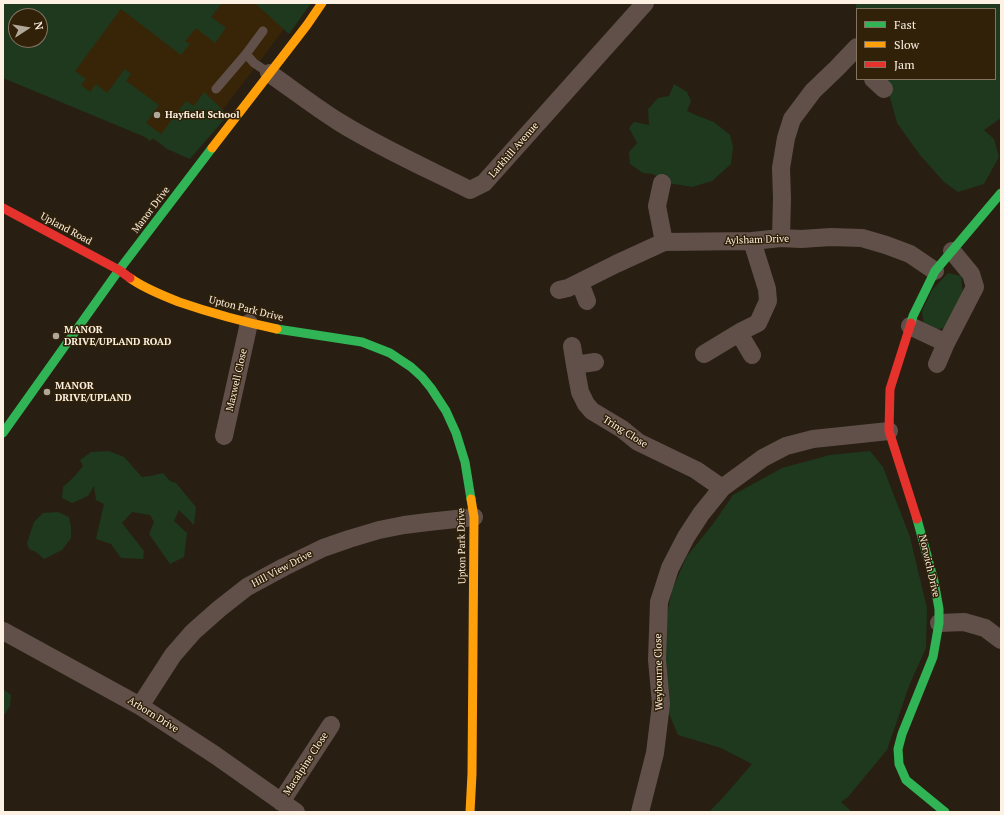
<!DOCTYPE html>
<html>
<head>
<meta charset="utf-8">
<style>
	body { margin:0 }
	#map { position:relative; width:1004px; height:815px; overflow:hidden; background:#281f12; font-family:"PT Serif",serif }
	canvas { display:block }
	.frame { position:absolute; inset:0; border:4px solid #fcf1e3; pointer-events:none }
	.legend { position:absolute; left:856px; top:8px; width:140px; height:72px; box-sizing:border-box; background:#312109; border:1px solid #827460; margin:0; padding:5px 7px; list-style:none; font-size:12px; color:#fcf1e3 }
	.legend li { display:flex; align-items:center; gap:8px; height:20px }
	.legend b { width:20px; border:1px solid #827460 }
	.north { position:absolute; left:8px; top:8px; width:40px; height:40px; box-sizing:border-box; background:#312109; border:1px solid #827460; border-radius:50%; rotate:78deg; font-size:11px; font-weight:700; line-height:16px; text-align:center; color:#fcf1e3 }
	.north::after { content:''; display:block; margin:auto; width:14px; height:18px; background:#b2a89a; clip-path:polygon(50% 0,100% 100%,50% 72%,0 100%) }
</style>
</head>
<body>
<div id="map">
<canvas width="1004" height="815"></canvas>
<div class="frame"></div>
<ul class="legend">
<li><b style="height:5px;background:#30b455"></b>Fast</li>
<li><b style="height:5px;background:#ff9f0a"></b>Slow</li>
<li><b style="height:5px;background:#e5322d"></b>Jam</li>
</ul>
<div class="north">N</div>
</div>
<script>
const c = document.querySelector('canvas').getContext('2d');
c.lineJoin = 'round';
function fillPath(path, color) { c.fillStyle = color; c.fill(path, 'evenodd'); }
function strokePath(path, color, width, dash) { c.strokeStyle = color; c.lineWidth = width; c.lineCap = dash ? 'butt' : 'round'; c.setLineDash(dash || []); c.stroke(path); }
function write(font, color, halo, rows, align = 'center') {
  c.font = font + ' "PT Serif",serif'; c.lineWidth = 3; c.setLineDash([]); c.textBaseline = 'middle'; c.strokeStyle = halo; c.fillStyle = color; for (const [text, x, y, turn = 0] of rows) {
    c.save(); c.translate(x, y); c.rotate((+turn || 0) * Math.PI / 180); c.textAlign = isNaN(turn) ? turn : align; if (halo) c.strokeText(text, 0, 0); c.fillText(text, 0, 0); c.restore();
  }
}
fillPath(new Path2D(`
	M3 3H304L189 154 3 77ZM16 16H40V40H16Z`), '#382507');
fillPath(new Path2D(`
	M3 3H222L211 17 226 28 215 43 196 28 185 41 190 44 181 55 121 9 75 71 86 79 81 85 90 92 96 84 107 93 125 69 131 74 126 81 159 105 146 123 161 134 186 101 194 106 204 92 223 110 227 116 190 159 167 149 153 138 150 141 145 137 3 78ZM16 16H40V40H16Z
	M255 3H311L289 34Z
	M856 3H1001V118L984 130 994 139 999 157 984 184 958 192 944 182 920 155 897 123 885 79H995V9H857V32Z
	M674 84 687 92 691 101 687 111 698 116 714 122 730 135 733 147 731 164 712 181 692 187 668 183 653 174 643 173 630 164 629 152 637 143 629 128 634 122 649 125 648 109 658 98 669 96Z
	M948 273 961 276 963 295 947 327 931 331 924 326 922 311 932 290Z
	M109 451 124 457 142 477 151 476 163 473 170 481 176 483 196 507 194 525 179 510 174 521 187 533 184 557 170 564 149 534 154 522 150 515 132 512 122 523 144 551 143 559 121 558 111 544 96 539 104 504 96 500 94 486 88 496 72 503 62 498 63 487 75 476 83 466 80 460 91 452Z
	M870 451 883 467 910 537 927 608 926 648 909 686 887 750 848 797 841 802 852 812H709L720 801 752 764 721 748 678 735 668 711 664 661 665 626 672 590 687 556 713 524 733 495 782 468 830 455Z
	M58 512 69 517 71 527V538L62 550 44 559 36 552 29 549 27 543 34 522 43 513Z
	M3 689 11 695 10 706 5 714 3 715Z`), '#1e391d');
strokePath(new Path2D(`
	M263 31 246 54 254 63 269 73
	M216 89 246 54`), '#61504a', 9);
strokePath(new Path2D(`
	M269 73C292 89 315 107 339 122 381 148 426 168 470 190L484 183 645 3
	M873 79 884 89
	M662 183 657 206 664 242
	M781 238 782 198 781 168 786 138 792 119 813 91 837 68 857 47
	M580 283 587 301
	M559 290 568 288 616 264 664 242 752 241 781 238 801 239 831 237 862 238 886 245 910 254 935 271
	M910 326 946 343 975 287 971 274 952 251
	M739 333 752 355
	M572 346 575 365
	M704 354 742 331 758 323 768 301 767 289 752 241
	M595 362 575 365 580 392 586 404 592 411 622 429 638 442 696 470 722 488
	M937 364 946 343
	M224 436 249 323
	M939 623 964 622 985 628 1001 640
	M3 631 140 706 215 755 296 812
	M140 706 173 655 193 632 219 609 247 587 284 567 323 548 349 539 379 530 404 525 428 522 474 517
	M281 802 331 725
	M640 812 655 753 661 704 657 660 659 602 670 568 686 537 701 514 722 488 763 458 786 446 813 439 889 431`), '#61504a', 18);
strokePath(new Path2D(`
	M911 323 913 316 935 271 1001 193
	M277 329 362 342 390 353 411 367 422 377 431 388 446 411 456 433 465 462 471 499
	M3 433 119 270 212 148
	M917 519 934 581 939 609V623L933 657 902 734 898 749 899 764 906 780 945 812`), '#30b455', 9);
strokePath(new Path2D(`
	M212 148 307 25 322 3
	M130 278C145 289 162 295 179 302 211 313 244 322 277 329
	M470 812 472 774 474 517 471 499`), '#ff9f0a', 9);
strokePath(new Path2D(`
	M3 208 119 270 130 278
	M911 323 890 389 889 431 917 519`), '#e5322d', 9);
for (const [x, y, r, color] of [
	[157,115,4,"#b2a89a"],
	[56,336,4,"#b2a89a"],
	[47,392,4,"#b2a89a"]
]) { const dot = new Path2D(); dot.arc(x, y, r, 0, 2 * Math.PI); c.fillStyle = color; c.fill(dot); strokePath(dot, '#312109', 1.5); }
write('bold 10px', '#fcf1e3', '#312109', [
	["Hayfield School",165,115],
	["MANOR",64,330],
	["DRIVE/UPLAND ROAD",64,342],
	["MANOR",55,386],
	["DRIVE/UPLAND",55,398]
], 'left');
write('10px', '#fcf1e3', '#312109', [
	["Larkhill Avenue",514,150,-49],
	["Manor Drive",151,210,-53],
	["Upland Road",66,229,28],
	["Aylsham Drive",757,240,-2],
	["Upton Park Drive",246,309,14],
	["Maxwell Close",237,380,-77],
	["Tring Close",625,432,32],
	["Upton Park Drive",462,546,-91],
	["Norwich Drive",929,566,77],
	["Hill View Drive",282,569,-28],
	["Weybourne Close",659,672,-91],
	["Arborn Drive",153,715,32],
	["Macalpine Close",306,764,-57]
]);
</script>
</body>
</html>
